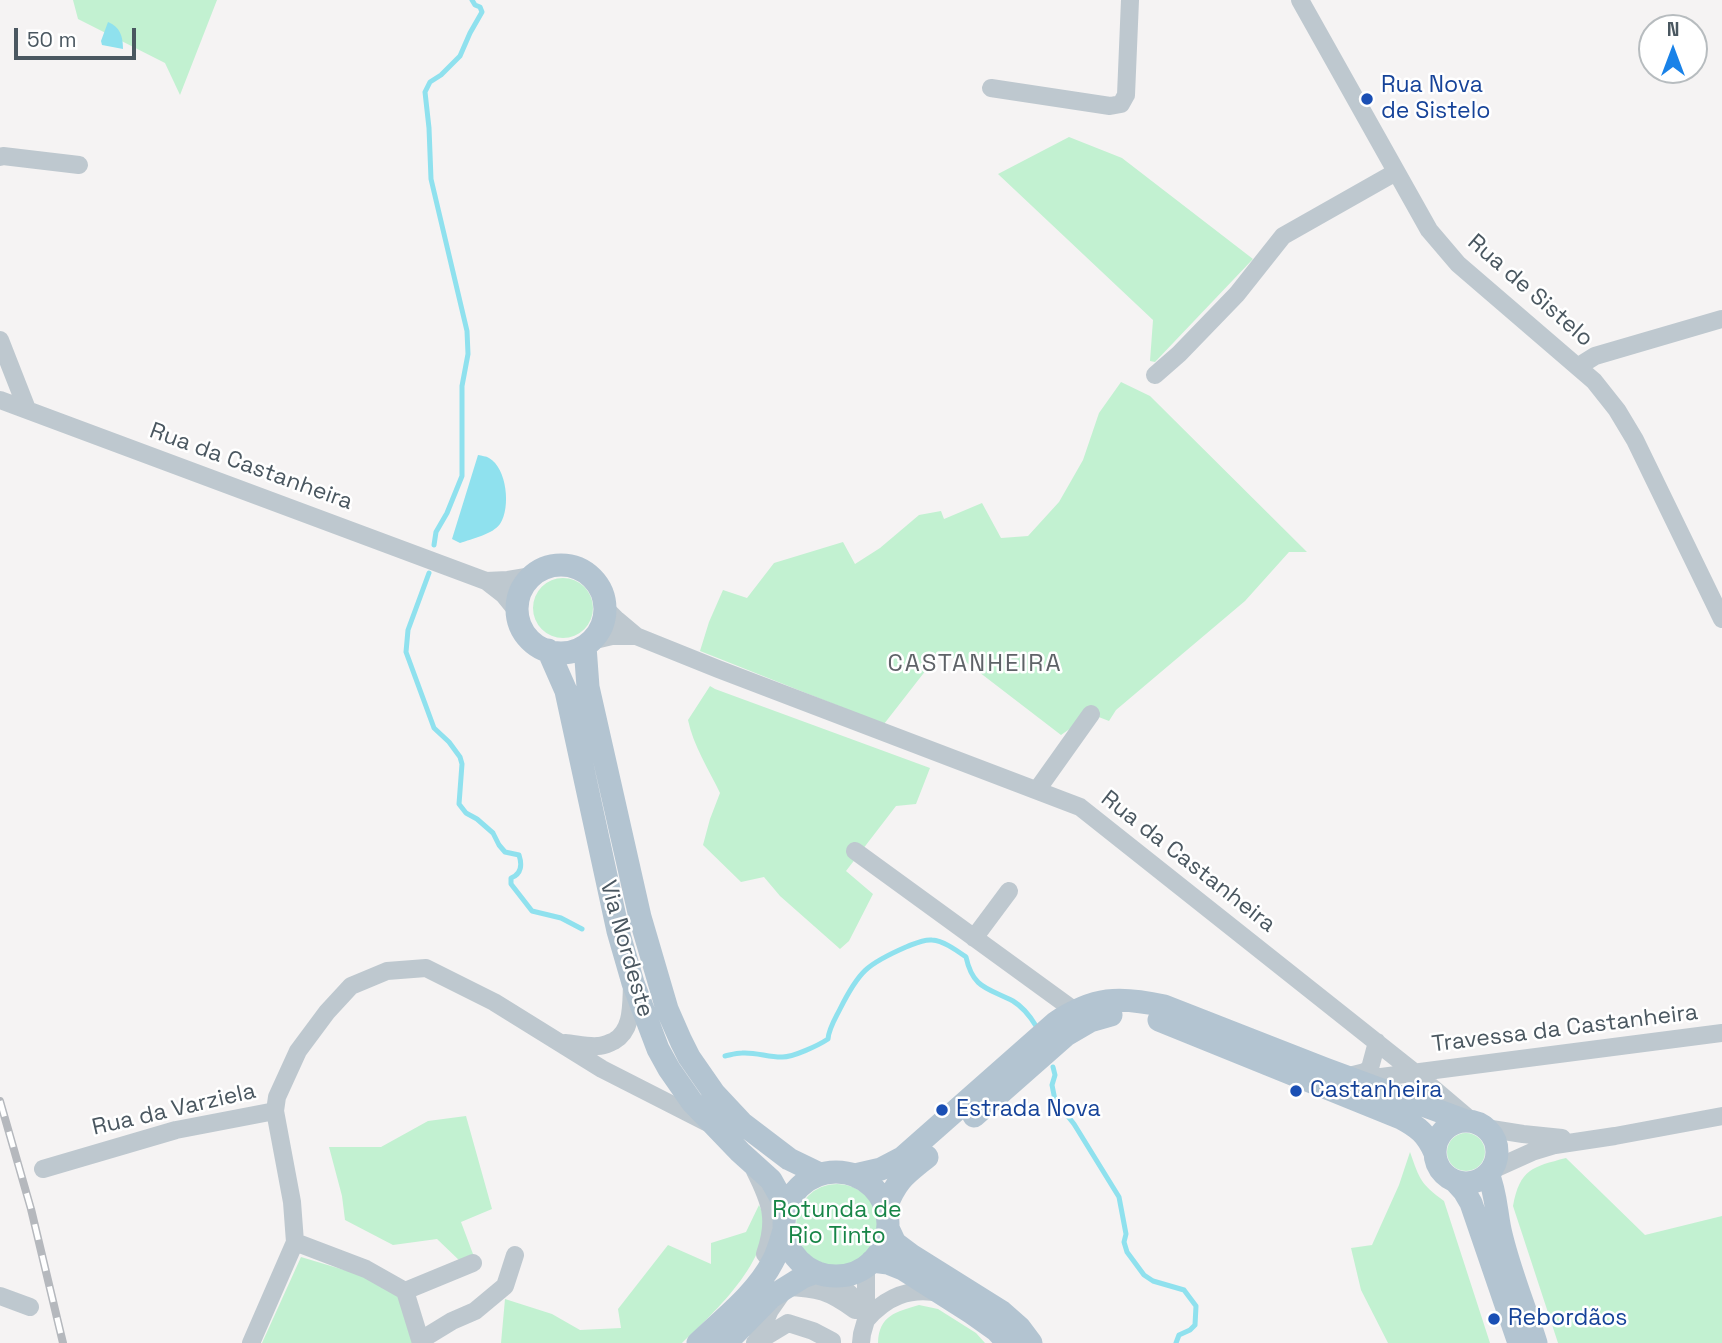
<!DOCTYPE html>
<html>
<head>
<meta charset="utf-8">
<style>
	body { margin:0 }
	#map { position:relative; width:1722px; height:1343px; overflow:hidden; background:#f5f3f3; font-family:"Space Grotesk",sans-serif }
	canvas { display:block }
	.north { position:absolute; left:1638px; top:14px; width:70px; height:70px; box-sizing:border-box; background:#fff; border:2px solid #b7bcbf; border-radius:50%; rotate:0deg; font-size:19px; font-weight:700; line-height:28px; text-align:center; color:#4a5760 }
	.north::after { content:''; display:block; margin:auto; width:24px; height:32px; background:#1982e8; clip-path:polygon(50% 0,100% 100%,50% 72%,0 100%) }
	.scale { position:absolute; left:14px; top:28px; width:122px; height:32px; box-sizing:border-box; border:4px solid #4a5760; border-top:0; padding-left:9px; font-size:21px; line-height:24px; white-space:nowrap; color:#4a5760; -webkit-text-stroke:5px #fff; paint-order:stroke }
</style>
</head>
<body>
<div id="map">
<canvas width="1722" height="1343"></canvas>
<div class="north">N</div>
<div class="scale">50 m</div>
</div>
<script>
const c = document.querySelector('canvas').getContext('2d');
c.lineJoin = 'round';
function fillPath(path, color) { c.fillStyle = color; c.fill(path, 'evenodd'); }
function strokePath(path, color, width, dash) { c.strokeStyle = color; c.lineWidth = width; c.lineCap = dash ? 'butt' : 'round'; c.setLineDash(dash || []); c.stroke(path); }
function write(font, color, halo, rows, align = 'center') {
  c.font = font + ' "Space Grotesk",sans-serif'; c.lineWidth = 5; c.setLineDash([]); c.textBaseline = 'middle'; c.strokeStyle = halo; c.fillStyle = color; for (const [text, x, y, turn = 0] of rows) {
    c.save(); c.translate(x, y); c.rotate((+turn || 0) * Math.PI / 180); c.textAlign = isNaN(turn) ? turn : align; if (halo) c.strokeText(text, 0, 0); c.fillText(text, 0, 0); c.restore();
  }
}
fillPath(new Path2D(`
	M73 0H217L180 95 165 63 78 19Z
	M1069 137 1122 158 1253 259 1155 362 1150 361 1153 320 998 174Z
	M1121 382 1150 396 1307 552H1289L1245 601 1116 710 1109 721 1091 714 1061 735 962 659 937 656 884 724 700 651 709 622 723 590 747 598 774 563 843 542 855 564 880 548 919 515 941 511 944 519 982 503 1001 538 1028 536 1059 502 1083 460 1099 413Z
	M533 608a30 30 0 1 1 60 0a30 30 0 1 1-60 0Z
	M710 686 715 689 930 768 916 804 896 806 846 871 873 894 849 941 840 949 780 896 764 877 741 882 703 845 710 819 720 793C709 770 693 745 688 720Z
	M466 1116 492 1209 461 1222 473 1254 461 1262 437 1239 393 1245 345 1220 342 1196 329 1147H381L428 1121Z
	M1447 1152a19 19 0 1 1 38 0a19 19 0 1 1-38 0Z
	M1410 1152C1420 1180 1420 1183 1444 1201L1490 1343H1388L1361 1290 1351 1248 1372 1245 1399 1185Z
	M1566 1158 1645 1235 1722 1216V1343H1558L1513 1206C1520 1169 1532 1167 1566 1158Z
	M796 1225a41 41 0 1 1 82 0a41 41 0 1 1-82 0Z
	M759 1205C783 1250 712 1315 682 1343H501L505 1299 552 1314 580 1330 621 1328 618 1309 668 1245 711 1264V1243L746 1232Z
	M301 1257 371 1278 401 1297 414 1343H262Z
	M919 1305 938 1309 976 1333 985 1343H878C879 1315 896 1312 919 1305Z`), '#c2f1d1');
fillPath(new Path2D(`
	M108 22C120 27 123 36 123 49L102 45 101 41Z
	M478 455C482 456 486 456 489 458 507 468 511 508 500 524 493 534 472 539 460 543L452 539Z`), '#8fe1ee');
strokePath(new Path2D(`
	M434 545 436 532 447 513 462 476V386L468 354 467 331 431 179 429 128 425 92 430 82 441 75 460 56 470 33 482 12 480 7 475 5 472 0
	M429 573 408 630 406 652 434 728 449 742 460 757 462 764 459 804 466 813 477 819 493 833 499 845 505 852 519 855C522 864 522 874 511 878V884L532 911 561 918 582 929
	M725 1056C730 1055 736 1053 742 1053 755 1052 768 1057 781 1057 792 1058 819 1045 828 1039 829 1028 835 1019 840 1009 859 971 867 964 906 947 914 944 923 939 932 940 944 941 956 950 966 957 973 989 988 988 1013 1001 1023 1007 1030 1016 1036 1026
	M1053 1067 1055 1075 1052 1085 1055 1100 1074 1124 1119 1197 1126 1234 1124 1242 1127 1252 1144 1275 1153 1281 1184 1290 1196 1306 1195 1325 1190 1330 1179 1335 1176 1343`), '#8fe1ee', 5);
strokePath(new Path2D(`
	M1300 0 1429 230 1458 264 1594 381 1617 410 1635 440 1722 619
	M991 88 1110 106 1121 104 1126 95 1130 0
	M0 157 3 156 79 165
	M0 340 27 409
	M1579 366 1595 356 1722 319
	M1155 375 1179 354 1237 294 1283 236 1396 172
	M0 400 486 581 504 595 517 611
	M486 581 508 580 532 576
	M605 608 617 620 636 636 718 669 1080 807 1414 1072 1467 1117
	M591 641 612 636H636
	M1037 790 1091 714
	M855 851 1075 1011
	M974 938 1009 891
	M565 1043C576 1044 588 1047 598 1046 604 1046 609 1043 614 1041 633 1030 631 1005 632 985
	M1353 1075 1365 1072 1370 1068 1377 1042
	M1358 1080 1722 1033
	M1485 1128 1523 1134 1562 1138
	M43 1169 176 1130 275 1111 277 1097 298 1051 327 1012 351 986 387 971 426 968 494 1002 602 1069 706 1122
	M1492 1170 1532 1152 1555 1145 1615 1136 1722 1116
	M755 1171C771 1203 777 1220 765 1254
	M295 1242 366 1269 405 1291 421 1343
	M831 1276 852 1296 854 1303
	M405 1291 473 1263
	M0 1296 30 1307
	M866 1320C886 1297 909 1287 940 1293
	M421 1340 452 1321 475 1311 505 1286 515 1255
	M756 1342 770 1310 786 1287C818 1288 829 1291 855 1310
	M251 1343 295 1242 292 1202 275 1111
	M755 1343 788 1323 813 1331 832 1341V1343
	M861 1343 862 1334 866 1320V1267`), '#bec8cf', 18);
strokePath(new Path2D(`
	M517 609a44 44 0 1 1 88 0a44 44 0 1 1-88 0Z
	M585 646 588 687 640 917 667 1009 681 1041 689 1057 714 1093 743 1124 789 1159 820 1174
	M548 650 566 691 618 931 633 983 658 1049 669 1069 692 1102 740 1152 771 1180 786 1207
	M1159 1020 1401 1118C1418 1127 1427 1134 1435 1153
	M974 1116 1066 1035 1090 1021 1111 1015
	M1435 1152a31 31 0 1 1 62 0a31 31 0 1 1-62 0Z
	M784 1224a52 52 0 1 1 104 0a52 52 0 1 1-104 0Z
	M1488 1174C1497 1194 1496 1217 1502 1238 1511 1274 1525 1308 1536 1343
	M855 1175 881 1169 902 1158 1055 1023C1094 997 1119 996 1164 1006L1325 1069 1466 1121
	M1455 1181 1464 1191 1471 1203 1519 1343
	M886 1207C897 1179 905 1175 927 1157
	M888 1228 895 1243 911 1255 1002 1312 1019 1327 1031 1343
	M872 1261 888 1263 903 1269 972 1313 996 1330 1008 1343
	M698 1343C724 1318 756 1294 773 1261 778 1252 781 1240 784 1230
	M726 1343 771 1297 803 1277 816 1272`), '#b3c4d1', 23);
const rail = new Path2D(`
	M0 1101 31 1209 63 1343`);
strokePath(rail, '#b5b8bd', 8);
strokePath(rail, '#fff', 5, [16]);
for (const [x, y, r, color] of [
	[1367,99,7,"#1a4fb4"],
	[1296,1091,7,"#1a4fb4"],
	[942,1110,7,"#1a4fb4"],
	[1494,1319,7,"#1a4fb4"]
]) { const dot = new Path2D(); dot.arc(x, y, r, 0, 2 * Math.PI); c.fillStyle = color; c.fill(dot); strokePath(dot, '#fff', 2.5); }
write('23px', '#164399', '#fff', [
	["Rua Nova",1381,86],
	["de Sistelo",1381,112],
	["Castanheira",1310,1091],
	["Estrada Nova",956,1110],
	["Rebordãos",1508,1319]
], 'left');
write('23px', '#4a5760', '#fff', [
	["Rua de Sistelo",1530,291,41],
	["Rua da Castanheira",251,467,20],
	["Rua da Castanheira",1188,862,38],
	["Via Nordeste",626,949,74],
	["Travessa da Castanheira",1565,1029,-7],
	["Rua da Varziela",174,1110,-13]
]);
write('23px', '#178547', '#fff', [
	["Rotunda de",837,1211],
	["Rio Tinto",837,1237]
]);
c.letterSpacing = '2px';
write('24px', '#5f6368', '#fff', [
	["CASTANHEIRA",975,664]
]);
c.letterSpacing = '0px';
</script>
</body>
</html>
